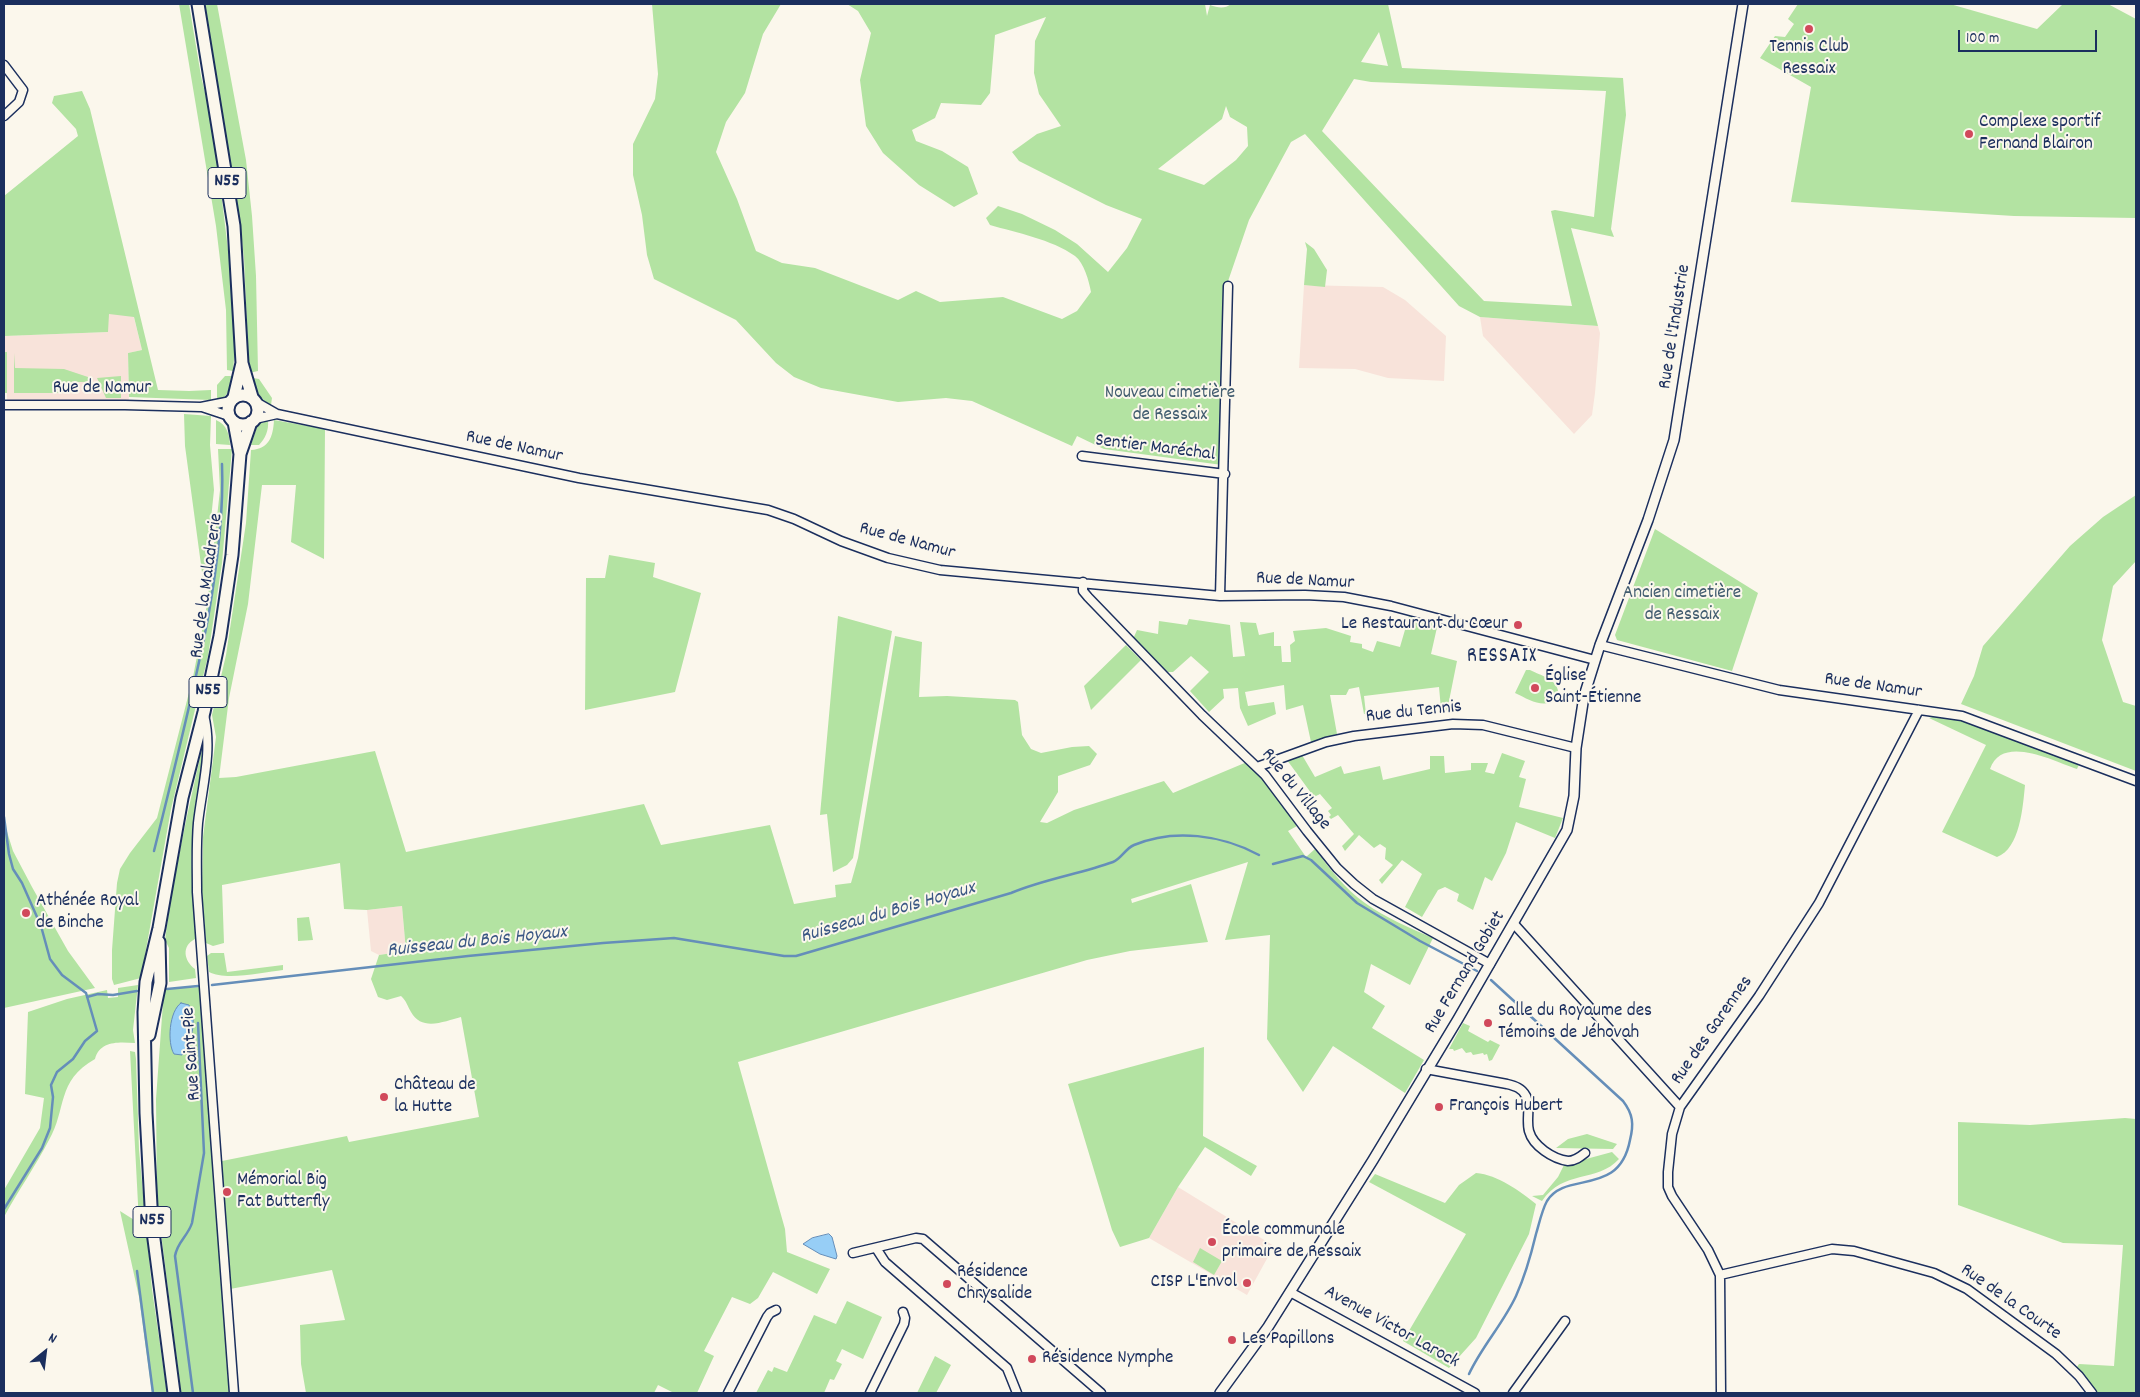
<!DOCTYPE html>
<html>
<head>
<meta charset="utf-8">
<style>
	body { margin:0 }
	#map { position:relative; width:2140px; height:1397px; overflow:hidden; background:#fbf7ec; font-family:Dekko,sans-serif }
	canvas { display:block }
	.frame { position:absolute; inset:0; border:5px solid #1b2f5e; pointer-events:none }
	.north { position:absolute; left:20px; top:1327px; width:50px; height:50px; -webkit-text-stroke:4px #fbf7ec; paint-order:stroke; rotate:29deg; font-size:14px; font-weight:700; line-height:20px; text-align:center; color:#1b2f5e }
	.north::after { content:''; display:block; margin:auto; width:18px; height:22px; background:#1b2f5e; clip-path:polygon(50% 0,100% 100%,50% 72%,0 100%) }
	.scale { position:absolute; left:1958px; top:30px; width:139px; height:22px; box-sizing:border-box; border:2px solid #1b2f5e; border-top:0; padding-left:6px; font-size:15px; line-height:18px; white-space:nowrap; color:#1b2f5e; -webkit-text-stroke:4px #fbf7ec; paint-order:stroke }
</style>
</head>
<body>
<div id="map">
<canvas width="2140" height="1397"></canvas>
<div class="frame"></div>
<div class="north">N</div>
<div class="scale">100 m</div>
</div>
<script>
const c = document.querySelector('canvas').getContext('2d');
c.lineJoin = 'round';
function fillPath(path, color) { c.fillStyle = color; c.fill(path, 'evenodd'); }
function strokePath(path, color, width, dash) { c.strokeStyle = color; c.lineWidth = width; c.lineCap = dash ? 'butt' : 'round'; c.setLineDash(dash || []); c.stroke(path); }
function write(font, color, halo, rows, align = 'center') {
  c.font = font + ' Dekko,sans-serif'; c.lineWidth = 4; c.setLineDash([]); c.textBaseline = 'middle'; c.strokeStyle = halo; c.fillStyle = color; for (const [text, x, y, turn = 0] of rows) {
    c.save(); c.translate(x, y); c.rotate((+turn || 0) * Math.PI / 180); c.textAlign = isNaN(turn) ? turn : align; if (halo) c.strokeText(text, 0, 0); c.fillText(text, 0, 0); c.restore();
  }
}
fillPath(new Path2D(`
	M1304 285 1383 287 1405 300 1446 336 1444 381 1388 378 1355 369 1299 368Z
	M108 314H133L142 350 128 353 129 402H7V353L4 352V336L108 332Z
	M1480 317 1598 326 1600 333 1595 393 1592 415 1574 434 1483 336Z
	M402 906 406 951 379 955 371 951 367 910Z
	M1178 1187 1274 1246 1247 1295 1149 1238Z`), '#f8e3da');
fillPath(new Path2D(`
	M179 4H189L201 76 213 126 230 266 235 347 233 371 227 370 226 310 216 226Z
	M205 4H217L246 160 252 216 256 276 258 371 249 373 244 258 239 215Z
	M652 4H781L763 34 745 93 726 122 716 152 737 199 756 251 782 263 815 268 898 300 916 291 940 302 1003 297 1062 319 1077 311 1091 292C1089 281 1084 263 1075 256 1051 239 1017 233 990 225L986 218 998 206 1022 214 1055 230 1077 244 1108 272 1127 248 1142 219 1106 205 1019 161 1012 152 1037 134 1061 126 1039 94 1034 73 1035 41 1046 17 995 35 990 93 981 105 941 103 935 118 912 130 916 141 942 151 968 167 978 194 954 207 919 185 883 153 866 126 860 80 871 33 858 11 847 4H1205L1207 16 1210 5C1218 8 1225 9 1231 4H1388L1402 68 1623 78 1626 115 1611 229 1614 237 1571 228 1598 326 1480 317 1459 306 1305 134 1291 142 1249 220 1225 290 1222 465 1104 449 1077 436 1072 446 972 401 946 398 898 402 821 388 794 377 776 363 736 320 654 279 647 255 642 215 633 175V144L655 99 658 74ZM1379 32 1388 66 1361 62ZM1354 79 1371 82 1606 91 1594 217 1555 210 1551 211 1572 306 1484 301 1322 131ZM1226 106 1230 117 1247 127 1248 146 1236 160 1204 185 1158 169 1222 119Z
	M1798 4H1950L2037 29 2063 4H2108L2136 19V218L2014 216 1791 202 1811 87 1760 58 1775 36 1785 37 1794 24 1788 19Z
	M82 91 90 109 158 390 189 391 211 390V400L129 397 128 353 142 350 134 317 109 314 108 332 5 336 4 352H7V393H4V196L78 136 76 129 52 103 54 96Z
	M1305 242 1314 249 1327 270 1325 287 1304 285 1307 249Z
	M14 353 15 368 64 369 91 378 92 382H76V393H14Z
	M121 376V398H106L97 378Z
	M225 376H231C230 387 229 398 217 400V385Z
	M253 378 259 379 272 398 271 405C259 399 256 391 253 378Z
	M184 414 211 416 210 445 214 490 204 587 185 446Z
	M216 420C227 425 229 433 230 445L216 444Z
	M274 420 325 429 324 559 291 542 296 485H262L248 604 229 698 219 778 236 777 375 751 406 852 644 804 661 845 770 825 794 904 836 897 835 885 851 883 858 858 895 636 922 642 919 697 947 696 1015 700 1018 702 1022 735 1031 749 1041 753 1072 747 1089 746 1097 754 1090 765 1058 776V792L1040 822 1047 823 1074 810 1164 781 1173 793 1247 762 1255 768 1297 826 1288 831 1306 857 1315 849C1330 869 1345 889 1365 903 1386 918 1410 928 1433 938L1410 985 1371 964 1364 992 1385 1006 1372 1028 1424 1060 1405 1093 1333 1046 1303 1092 1267 1039 1270 935 1225 940 1248 862 1131 899 1132 903 1191 884 1208 942 1130 951 1087 960 738 1062 785 1229 787 1252 830 1269 817 1294 773 1272 758 1298 750 1304 732 1297 704 1351 714 1356 697 1393H674L658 1385 654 1393H306L301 1364 300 1325 345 1320 332 1270 230 1289 222 1161 347 1136 349 1142 479 1117 461 1017C445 1021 422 1032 411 1012 407 1005 407 1002 401 996L387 1000 378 997 371 979 379 955 406 951 402 906 367 910 344 909 340 863 222 885 224 943 213 946 206 943 202 890 203 837 216 737 212 715 226 655 246 523 251 450C269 449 273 437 274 420Z
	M268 421C269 430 265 439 259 445H251L258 424Z
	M218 449H232L222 563 208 656 171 809 141 978 114 985 112 979V950L117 883 120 869 130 853 157 818 193 677 207 605 217 517 220 490Z
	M2136 495V561L2113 586 2102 640 2123 702 2136 706V771L1961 704 1974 676 1983 646 2070 546 2103 517Z
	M1655 529 1758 593 1732 671 1617 640 1615 635Z
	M609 555 655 563 653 577 701 593 675 692 585 710 586 578H605Z
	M838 616 892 631 853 858 847 865 833 872 827 814 820 815Z
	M1409 616 1438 623 1431 654 1457 661 1447 711 1441 709 1439 687 1364 696 1366 714H1364L1359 687 1349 689 1346 695H1330L1337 734 1311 742 1303 705 1286 710 1284 685 1245 692 1248 706 1274 702 1276 714 1248 726 1240 708 1238 688 1223 689 1224 698 1209 712 1190 691 1209 672 1191 656 1173 672H1168L1133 639 1137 630 1158 634 1159 621 1187 625 1189 619 1230 625 1233 657 1245 656 1240 622 1256 623 1259 635 1274 632V646H1281L1282 662H1291L1290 645 1295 641 1293 631 1326 628 1351 636 1350 642 1362 644V648L1373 652 1377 641 1400 647Z
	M1126 645 1141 660 1091 710 1084 686Z
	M1526 670H1530C1544 677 1561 680 1558 698 1544 710 1530 700 1515 693Z
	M1939 715 1958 718 2080 762 2077 769C2053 761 2002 734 1990 769L2025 785C2023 806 2020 849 1997 857L1942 832 1986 745 1929 718Z
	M204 740C202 776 195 811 192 847 190 878 197 909 195 939 181 946 184 961 195 969L196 978 169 982V948L165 940C174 872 189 806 204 740Z
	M1502 753 1525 761 1519 777 1526 779 1519 807 1563 818 1555 838 1516 822 1506 853 1492 881 1485 877 1473 910 1457 901 1459 894 1445 887 1438 890 1422 917 1405 907 1422 874 1402 860 1382 884 1379 880 1393 865 1385 859 1386 848 1380 844 1374 848 1359 835 1345 851 1342 846 1354 834 1338 815 1331 819 1329 817 1331 815 1328 811 1332 808 1320 794 1314 797 1287 760 1302 755 1315 777 1341 766 1344 774 1380 766 1383 780 1430 769V756H1444L1445 773 1471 770V763H1488L1485 772 1494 774Z
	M4 822 13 851 32 887 68 951 95 988 4 1008Z
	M309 917 313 940 298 941 297 918Z
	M211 953H224L227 972 283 965V970C264 972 226 981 209 972L207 956Z
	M138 985 133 1030 135 1043C120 1042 100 1040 95 1059 56 1081 67 1109 49 1140 35 1167 18 1191 4 1217V1190L40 1128 44 1098 25 1094 28 1012 67 999 107 990 108 998 118 997V988Z
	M201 987 227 1368 229 1393H181L157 1201 156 1099 164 989Z
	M1463 1023 1470 1026 1468 1031 1488 1042 1490 1040 1500 1045 1492 1060 1489 1061 1487 1054 1484 1055 1483 1053 1473 1055 1471 1052 1466 1053 1462 1048 1454 1051 1453 1049H1449Z
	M1204 1047 1203 1136 1257 1166 1251 1176 1205 1147 1178 1187 1149 1238 1120 1247 1112 1230 1068 1084Z
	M130 1051 135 1052 136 1059 139 1150 152 1289 167 1393H152L139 1297 120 1211 139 1223Z
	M2125 1118 2136 1119V1393H2097L2077 1367 2079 1364 2114 1366 2123 1245 2063 1243 1958 1205V1122L2030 1125Z
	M1587 1134 1617 1144 1613 1149 1556 1148 1568 1139Z
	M1612 1152 1619 1159C1597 1183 1564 1169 1542 1201L1532 1196 1543 1195 1558 1177 1564 1165Z
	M1476 1173C1498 1175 1520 1191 1536 1204L1529 1234 1476 1338 1449 1368 1403 1341 1466 1234 1369 1182 1375 1174 1445 1203 1459 1185Z
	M1200 1248 1222 1261 1214 1275 1193 1262Z
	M847 1301 882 1317 863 1359 842 1349 836 1361 842 1364 834 1380 830 1379 824 1393H756L768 1370 772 1372 774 1367 787 1372 814 1315 836 1324Z
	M935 1356 951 1365 936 1393H917Z`), '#b3e3a2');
const water = new Path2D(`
	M181 1003 189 1005C198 1021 191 1042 182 1055L174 1054C167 1043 169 1011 181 1003Z
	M829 1234 832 1237 837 1256 836 1259 820 1254 803 1244 812 1238Z`);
fillPath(water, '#97cef6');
strokePath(water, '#658eb9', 1);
strokePath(new Path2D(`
	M4 817 9 854 13 869 22 883 41 926 50 959 62 975 86 993 97 1031 85 1041 73 1059 57 1072 51 1085 53 1097 50 1128 42 1148 4 1209
	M154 851C173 774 193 697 208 618 217 567 224 515 222 464
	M1273 864 1303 856 1311 860 1357 903 1420 941 1477 971
	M212 985 468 956 603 943 674 938 784 956H796L1011 893C1044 879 1080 874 1113 862 1121 859 1125 849 1134 845 1174 828 1222 835 1259 855
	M167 989 198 986
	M87 997 98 994 113 995 137 991
	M137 1271 153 1393
	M1469 1374C1482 1346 1503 1324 1516 1296 1525 1276 1531 1255 1536 1234 1539 1224 1542 1210 1547 1201 1566 1170 1619 1198 1630 1140 1634 1124 1633 1114 1623 1101L1491 980
	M193 1393 175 1256C177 1242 188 1236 192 1223L204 1153 198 1023`), '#658eb9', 2.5);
const minor = new Path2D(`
	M4 65 23 90 19 102 4 116
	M256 402 277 414 579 478 768 510 794 519 841 541 888 558 940 570 1220 596 1305 595 1344 597 1391 606 1595 660
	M4 405H125L201 407 231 401
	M202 407 229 416
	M255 419 277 414
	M1082 456 1225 474
	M1083 582V591L1088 597 1202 715 1265 775 1307 831 1337 868 1354 884 1373 899 1490 964
	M1220 596 1228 286
	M1600 645 1779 690 1962 716 2136 781
	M204 715C213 750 202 787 198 823 196 846 197 869 197 892L234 1393
	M1257 767 1326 742 1354 736 1453 724 1483 725 1576 748
	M1514 924 1680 1107
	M1426 1069 1507 1084C1515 1086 1522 1088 1526 1096 1531 1107 1526 1120 1529 1131 1533 1146 1553 1159 1568 1161 1575 1161 1580 1157 1585 1153
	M876 1248 885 1262 1007 1368 1017 1393
	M853 1253 916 1238 923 1239 1101 1393
	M1720 1275 1832 1249 1854 1251 1934 1273 1967 1289 2056 1354 2079 1376 2092 1393
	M1290 1292 1475 1393
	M728 1393 767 1317 770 1313 776 1310
	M870 1393 904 1324 905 1318 903 1312
	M1513 1393 1565 1321
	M1721 1393 1720 1275 1708 1250 1672 1196 1668 1187V1172L1672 1134 1680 1107 1759 996 1819 903 1919 710`);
const tertiary = new Path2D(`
	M1220 1393 1268 1327 1373 1160 1458 1019 1567 830 1574 796 1576 748 1584 696 1600 645 1648 520 1674 440 1743 4`);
const primary = new Path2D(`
	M198 4 234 226 242 363 252 397
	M228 410a15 15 0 1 1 30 0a15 15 0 1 1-30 0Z
	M234 397 242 363
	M234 422 240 454
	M149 1035 160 983 159 942
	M174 1393 152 1224 146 1113 144 1012 146 982 159 928 182 798 204 712 220 636 232 555 240 454 251 422`);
strokePath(minor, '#1b2f5e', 11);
strokePath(tertiary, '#1b2f5e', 12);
strokePath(primary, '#1b2f5e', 15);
strokePath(minor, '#fbf7ec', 8);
strokePath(tertiary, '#fbf7ec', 9);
strokePath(primary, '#fbf7ec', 11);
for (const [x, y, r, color] of [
	[1809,29,5,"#d1495b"],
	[1969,134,5,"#d1495b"],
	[1518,625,5,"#d1495b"],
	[1535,688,5,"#d1495b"],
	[26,913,5,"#d1495b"],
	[1488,1023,5,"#d1495b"],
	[384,1097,5,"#d1495b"],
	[1439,1107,5,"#d1495b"],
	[227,1192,5,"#d1495b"],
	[1212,1242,5,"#d1495b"],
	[1247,1283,5,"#d1495b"],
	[947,1284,5,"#d1495b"],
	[1232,1340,5,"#d1495b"],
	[1032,1359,5,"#d1495b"]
]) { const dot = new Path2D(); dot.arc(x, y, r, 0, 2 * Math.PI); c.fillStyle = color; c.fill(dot); strokePath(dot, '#fbf7ec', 2); }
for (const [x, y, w] of [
	[227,183,38],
	[208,692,38],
	[152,1222,38]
]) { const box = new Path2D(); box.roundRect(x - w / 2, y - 15.5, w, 31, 4); c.fillStyle = '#fbf7ec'; c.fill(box); strokePath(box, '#1b2f5e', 1); }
write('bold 18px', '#1b2f5e', null, [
	["N55",227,183],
	["N55",208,692],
	["N55",152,1222]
]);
write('19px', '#1b2f5e', '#fbf7ec', [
	["Tennis Club",1809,48,"center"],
	["Ressaix",1809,70,"center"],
	["Complexe sportif",1979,123],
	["Fernand Blairon",1979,145],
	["Le Restaurant du Cœur",1508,625,"right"],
	["Église",1545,677],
	["Saint-Étienne",1545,699],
	["Athénée Royal",36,902],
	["de Binche",36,924],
	["Salle du Royaume des",1498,1012],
	["Témoins de Jéhovah",1498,1034],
	["Château de",394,1086],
	["la Hutte",394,1108],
	["François Hubert",1449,1107],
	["Mémorial Big",237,1181],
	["Fat Butterfly",237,1203],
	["École communale",1222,1231],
	["primaire de Ressaix",1222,1253],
	["Résidence",957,1273],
	["Chrysalide",957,1295],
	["CISP L'Envol",1237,1283,"right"],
	["Les Papillons",1242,1340],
	["Résidence Nymphe",1042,1359]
], 'left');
write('19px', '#1b2f5e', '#fbf7ec', [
	["Rue de l'Industrie",1676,327,-81],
	["Rue de Namur",102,389],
	["Rue de Namur",514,448,12],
	["Sentier Maréchal",1155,449,7],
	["Rue de Namur",907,542,15],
	["Rue de Namur",1305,582,3],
	["Rue de la Maladrerie",208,586,-82],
	["Rue de Namur",1873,687,8],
	["Rue du Tennis",1414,713,-6],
	["Rue du Village",1295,790,51],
	["Rue Fernand Gobiet",1466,973,-59],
	["Rue des Garennes",1713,1031,-55],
	["Rue Saint-Pie",193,1054,-94],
	["Rue de la Courte",2010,1303,35],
	["Avenue Victor Larock",1391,1328,29]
]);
write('19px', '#415c6f', '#fbf7ec', [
	["Nouveau cimetière",1170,394],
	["de Ressaix",1170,416],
	["Ancien cimetière",1682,594],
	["de Ressaix",1682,616]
]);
write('italic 20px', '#3a5784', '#fbf7ec', [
	["Ruisseau du Bois Hoyaux",888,914,-16],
	["Ruisseau du Bois Hoyaux",477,943,-6]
]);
c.letterSpacing = '1px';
write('21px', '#1b2f5e', '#fbf7ec', [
	["RESSAIX",1502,658]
]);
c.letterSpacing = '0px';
</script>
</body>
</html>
